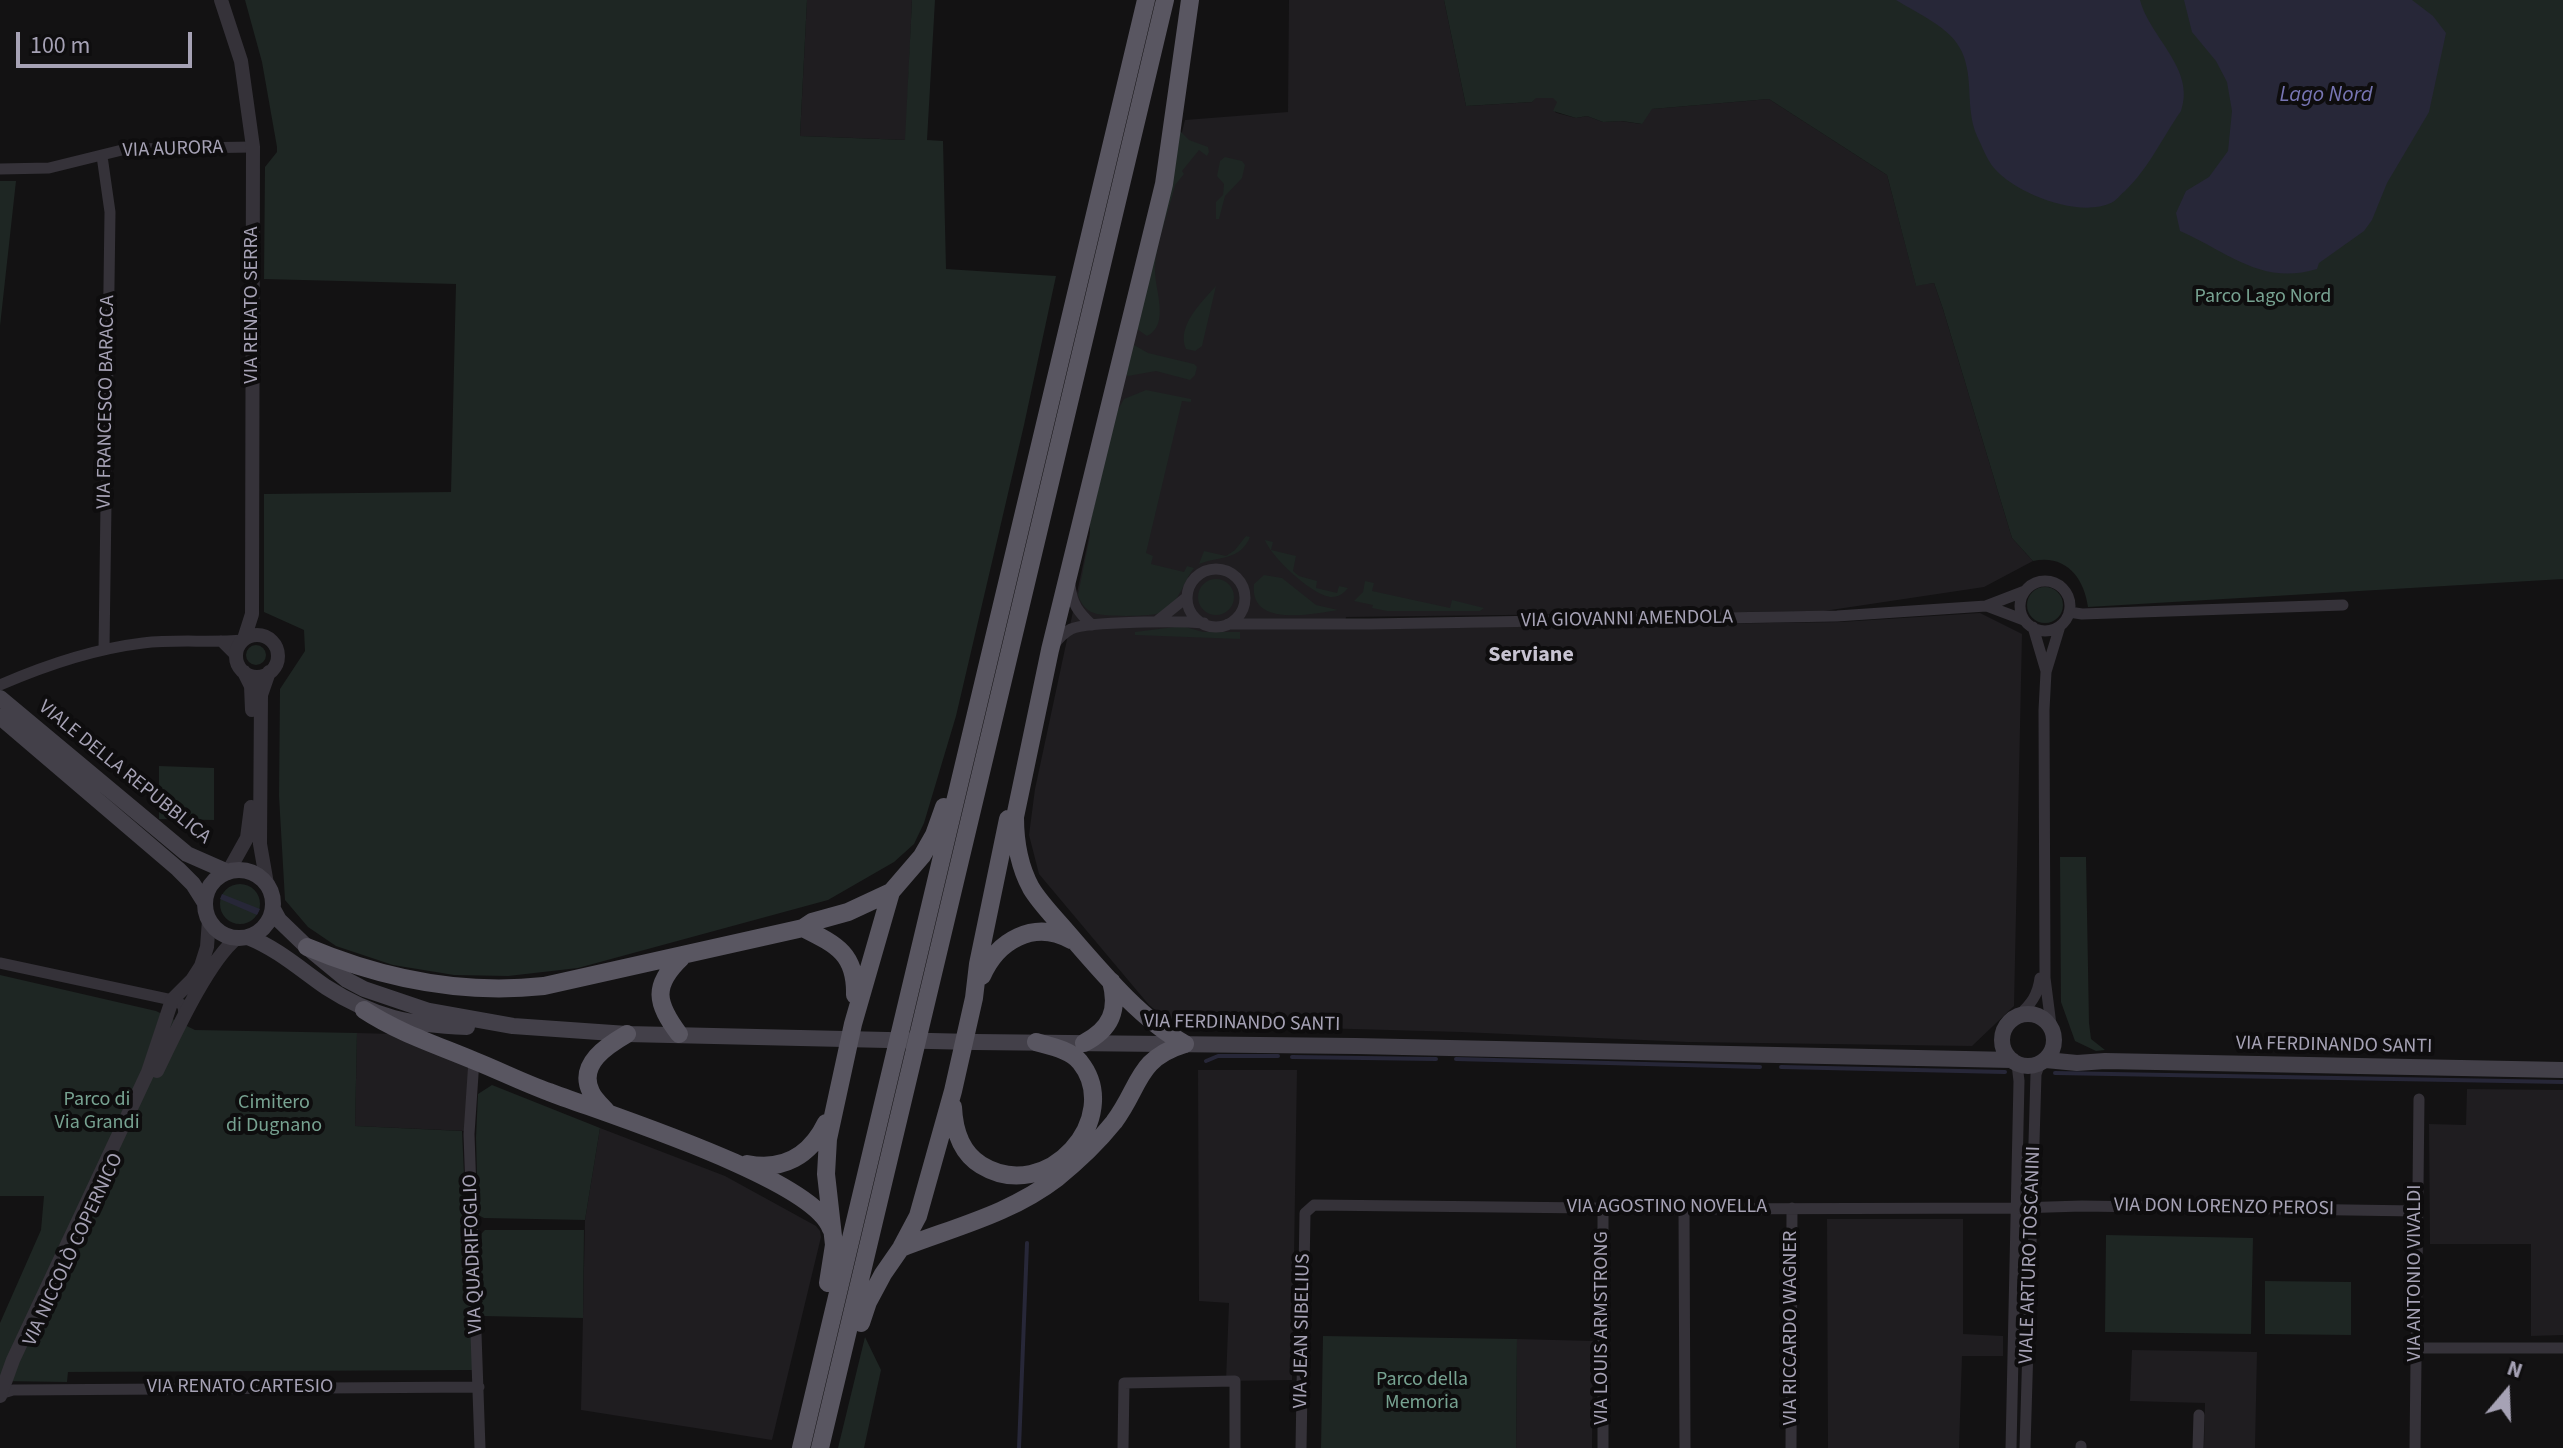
<!DOCTYPE html>
<html>
<head>
<meta charset="utf-8">
<style>
	body { margin:0 }
	#map { position:relative; width:2563px; height:1448px; overflow:hidden; background:#131213; font-family:"Source Sans 3",sans-serif }
	canvas { display:block }
	.north { position:absolute; left:2467px; top:1352px; width:80px; height:80px; -webkit-text-stroke:6px #0e0d0e; paint-order:stroke; rotate:19deg; font-size:22px; font-weight:700; line-height:32px; text-align:center; color:#a6a2b5 }
	.north::after { content:''; display:block; margin:auto; width:28px; height:36px; background:#a6a2b5; clip-path:polygon(50% 0,100% 100%,50% 72%,0 100%) }
	.scale { position:absolute; left:16px; top:32px; width:176px; height:36px; box-sizing:border-box; border:4px solid #a6a2b5; border-top:0; padding-left:10px; font-size:24px; line-height:28px; white-space:nowrap; color:#a6a2b5; -webkit-text-stroke:6px #0e0d0e; paint-order:stroke }
</style>
</head>
<body>
<div id="map">
<canvas width="2563" height="1448"></canvas>
<div class="north">N</div>
<div class="scale">100 m</div>
</div>
<script>
const c = document.querySelector('canvas').getContext('2d');
c.lineJoin = 'round';
function fillPath(path, color) { c.fillStyle = color; c.fill(path, 'evenodd'); }
function strokePath(path, color, width, dash) { c.strokeStyle = color; c.lineWidth = width; c.lineCap = dash ? 'butt' : 'round'; c.setLineDash(dash || []); c.stroke(path); }
function write(font, color, halo, rows, align = 'center') {
  c.font = font + ' "Source Sans 3",sans-serif'; c.lineWidth = 8; c.setLineDash([]); c.textBaseline = 'middle'; c.strokeStyle = halo; c.fillStyle = color; for (const [text, x, y, turn = 0] of rows) {
    c.save(); c.translate(x, y); c.rotate((+turn || 0) * Math.PI / 180); c.textAlign = isNaN(turn) ? turn : align; if (halo) c.strokeText(text, 0, 0); c.fillText(text, 0, 0); c.restore();
  }
}
fillPath(new Path2D(`
	M807 0H912L906 140 800 136Z
	M1289 0H1444L1466 106 1532 102 1535 98H1554L1558 102 1555 112 1557 113 1576 118 1587 116 1603 122 1621 121 1641 124 1651 109 1769 99 1887 175 1916 285 1934 283 1943 309 2012 538 2033 561 1984 587 1824 611 1346 617 1344 629 1840 622 1980 613 2022 634 2014 1006 1972 1046 1688 1042 1461 1032 1173 1024 1149 1005 1039 874 1029 835 1035 789 1139 303 1185 120 1288 112Z
	M357 1033 393 1034 469 1066 466 1131 355 1126Z
	M1198 1070H1297L1292 1380 1226 1381 1229 1303 1199 1301Z
	M2467 1089 2563 1090V1335L2531 1336V1244H2430L2429 1124 2466 1125Z
	M600 1128 725 1176 816 1226 820 1231 821 1237 772 1440 581 1410 585 1220Z
	M1827 1219H1963V1334L2003 1336V1356H1962L1959 1448H1828Z
	M1517 1339 1593 1341 1592 1448H1516Z
	M2132 1350 2257 1352 2255 1448H2204L2205 1403 2130 1401Z`), '#1f1d20');
fillPath(new Path2D(`
	M245 0H807L800 136 905 140 912 0H935L927 140 943 141 946 269 1056 276 1024 425 956 716 924 823 914 844 894 862 828 900 578 968 508 976 454 975 393 965 336 946 308 927 285 900 279 796 280 689 305 651 304 630 264 612V494L451 492 456 284 264 279 265 167 277 152V147L262 62Z
	M1444 0H2563V579L2088 607C2084 577 2065 554 2033 561L2012 538 1943 309 1934 283 1916 286 1887 175 1769 99 1652 109 1642 124 1622 121 1603 122 1587 116 1576 118 1553 111 1557 102 1553 98H1536L1532 102 1466 106Z
	M1180 131 1189 140 1208 147 1209 152 1207 156 1199 150 1182 171 1184 174 1175 185C1170 207 1154 250 1155 271 1155 290 1170 325 1147 336L1137 329Z
	M1225 157 1242 161 1245 165 1242 178 1225 196 1219 219H1216V202L1223 195 1224 184 1217 176 1220 161Z
	M0 181H16L0 326Z
	M1216 286 1202 346 1195 351 1186 349C1176 326 1202 302 1216 286Z
	M1134 345 1148 353 1194 364 1197 367 1195 375 1190 380 1156 371 1128 376 1126 374Z
	M1146 390 1191 399V402L1182 401 1146 553 1153 556 1151 564 1184 572 1187 566 1194 568C1183 582 1179 604 1162 612 1154 617 1103 617 1094 613 1085 610 1081 603 1078 595L1090 536V523L1116 413 1124 399Z
	M1246 536 1250 537C1240 561 1219 556 1199 564L1204 551 1226 556 1235 550Z
	M1265 540 1273 542 1271 550 1296 556 1293 571 1299 576 1317 581 1316 588 1337 593 1339 586 1348 588C1344 593 1339 597 1332 597 1314 597 1271 557 1265 540Z
	M1264 575 1282 578 1316 605 1338 610C1313 614 1249 628 1254 584Z
	M1198 597a18 18 0 1 1 36 0a18 18 0 1 1-36 0Z
	M1365 581 1374 583 1372 591 1450 608 1452 600 1484 608 1480 611H1387L1372 608 1373 605 1354 601 1363 592Z
	M2027 605a18 18 0 1 1 36 0a18 18 0 1 1-36 0Z
	M1182 626 1203 632H1240V639L1135 635V632Z
	M246 655a10 10 0 1 1 20 0a10 10 0 1 1-20 0Z
	M159 766 214 768V820L159 819Z
	M2060 857H2086L2089 1023 2091 1039 2105 1050 2096 1051 2075 1041 2061 1002Z
	M220 904a20 20 0 1 1 40 0a20 20 0 1 1-40 0Z
	M0 975 156 1011 195 1030 357 1033 355 1126 462 1131 473 1370 68 1372 67 1382 0 1381V1323L41 1230 44 1196H0Z
	M492 1085 600 1128 585 1220 484 1218 478 1215 476 1138 478 1094Z
	M485 1230H584L583 1318 482 1316 480 1235Z
	M2106 1235 2253 1238 2251 1334 2105 1332Z
	M2265 1281 2351 1282V1335L2265 1334Z
	M1323 1336 1517 1339 1516 1448H1321Z
	M865 1337 881 1370 864 1448H838Z`), '#1e2623');
fillPath(new Path2D(`
	M1896 0H2140C2150 38 2196 69 2181 111 2162 138 2149 168 2125 191 2121 194 2116 201 2111 203 2079 218 2016 194 1994 168 1987 160 1982 146 1977 136 1965 108 1974 79 1962 52 1951 27 1918 14 1896 0Z
	M2184 0H2412L2433 16 2446 33 2429 112 2387 183 2372 220 2364 231 2319 263 2317 269C2262 286 2228 252 2180 231L2176 213 2186 191 2209 177 2228 151 2232 111 2227 82 2216 61 2192 32Z
	M222 894 260 909 257 915 220 899Z`), '#272738');
strokePath(new Path2D(`
	M1292 1057 1436 1059
	M1456 1059 1760 1067
	M1206 1061 1218 1056H1278
	M1781 1067 2005 1072
	M2055 1073 2563 1082
	M1019 1448 1027 1243`), '#272738', 4);
strokePath(new Path2D(`
	M102 156 110 212 104 649
	M0 169 49 168 126 149 253 147
	M1187 598a29 29 0 1 1 58 0a29 29 0 1 1-58 0Z
	M2020 606a25 25 0 1 1 50 0a25 25 0 1 1-50 0Z
	M1070 585C1072 604 1078 612 1092 625
	M1987 606 2024 620
	M2069 612 2082 614 2343 605
	M1156 622 1187 597
	M1228 624H1370L1837 616 1986 606 2025 591
	M2033 627 2046 671
	M221 641 236 656
	M1053 646C1058 639 1063 633 1071 629 1088 621 1182 621 1204 623
	M0 685C46 665 93 649 143 643 176 639 210 643 243 640
	M0 963 172 1000 183 1005 184 1016
	M2019 1015C2031 1004 2038 995 2040 978
	M2051 1025 2045 978 2044 710 2046 672 2060 626
	M474 1060 469 1134 480 1448
	M1603 1208V1448
	M1684 1209 1685 1448
	M2415 1348H2563
	M0 1394 13 1390 479 1387
	M1123 1448 1124 1383 1235 1381V1448
	M1301 1448 1305 1213 1314 1205 1684 1209 2017 1208 2082 1206 2416 1211
	M1791 1448 1792 1208
	M2011 1448 2019 1081 2017 1064
	M2025 1448 2036 1074 2040 1063
	M2081 1448V1446
	M2198 1448 2199 1415
	M2415 1448 2419 1099`), '#353239', 11);
strokePath(new Path2D(`
	M221 0 241 61 253 147 252 614 244 639
	M236 656a21 21 0 1 1 42 0a21 21 0 1 1-42 0Z
	M244 672 251 686 252 710
	M228 872 247 838 251 807
	M267 884 260 844 261 695 269 672
	M157 1071C174 1036 208 961 237 938
	M0 1396 13 1360 148 1072 172 1000 192 980 201 966 207 947 209 920`), '#353239', 14);
strokePath(new Path2D(`
	M0 698 187 854 228 872
	M0 717 178 869 193 884 205 903
	M205 904a34 34 0 1 1 68 0a34 34 0 1 1-68 0Z
	M273 909 279 920 307 947 347 980 364 989 429 1011 513 1026 627 1034 974 1042 1356 1046 2012 1060
	M248 937C278 949 300 969 326 987 374 1018 411 1025 467 1027
	M2002 1040a26 26 0 1 1 52 0a26 26 0 1 1-52 0Z
	M2046 1060 2077 1063 2105 1061 2563 1070`), '#434049', 16);
strokePath(new Path2D(`
	M803 928C837 945 856 954 855 995
	M307 947C383 979 461 995 544 986L803 928 812 922 848 912 891 892
	M982 976C997 941 1034 919 1071 940
	M364 1010C399 1033 437 1045 475 1061 500 1071 524 1083 549 1092 603 1113 813 1178 831 1229
	M679 1034C656 1003 652 986 681 958
	M1084 1043C1111 1029 1119 1010 1111 981
	M1185 1044C1140 1019 1100 970 1066 931 1054 917 1040 903 1031 888 1019 866 1015 841 1015 817L1050 650 1164 184 1190 0
	M953 1107C954 1130 960 1152 981 1165 1048 1206 1124 1117 1080 1062 1071 1050 1050 1046 1036 1042
	M607 1112C602 1106 594 1099 591 1092 577 1064 608 1045 627 1034
	M747 1164C783 1171 810 1156 826 1123
	M901 1248C955 1227 1010 1214 1057 1178 1077 1162 1098 1142 1114 1122 1141 1086 1136 1059 1185 1044
	M828 1283 834 1245 826 1174 828 1139 853 1024 891 892 922 856 934 835 944 807
	M861 1323 868 1302 883 1274 901 1248 918 1216 953 1091 974 998 978 964 1008 819
	M801 1448 1146 0
	M820 1448 1165 0`), '#595661', 18);
write('20px', '#a6a2b5', '#0e0d0e', [
	["VIA AURORA",173,150,-2],
	["VIA RENATO SERRA",253,305,-90],
	["VIA FRANCESCO BARACCA",107,402,-89],
	["VIA GIOVANNI AMENDOLA",1627,620,-1],
	["VIALE DELLA REPUBBLICA",124,773,39],
	["VIA FERDINANDO SANTI",1242,1024,1],
	["VIA FERDINANDO SANTI",2334,1046,1],
	["VIA AGOSTINO NOVELLA",1667,1208],
	["VIA DON LORENZO PEROSI",2224,1208,1],
	["VIA NICCOLÒ COPERNICO",74,1250,-65],
	["VIA QUADRIFOGLIO",474,1254,-92],
	["VIALE ARTURO TOSCANINI",2031,1255,-88],
	["VIA ANTONIO VIVALDI",2416,1273,-90],
	["VIA LOUIS ARMSTRONG",1603,1328,-90],
	["VIA RICCARDO WAGNER",1792,1328,-90],
	["VIA JEAN SIBELIUS",1303,1331,-89],
	["VIA RENATO CARTESIO",240,1388]
]);
write('20px', '#77a291', '#0e0d0e', [
	["Parco Lago Nord",2263,298],
	["Parco di",97,1101],
	["Via Grandi",97,1124],
	["Cimitero",274,1104],
	["di Dugnano",274,1127],
	["Parco della",1422,1381],
	["Memoria",1422,1404]
]);
write('italic 22px', '#7775b3', '#0e0d0e', [
	["Lago Nord",2326,96]
]);
write('bold 22px', '#c7c3d1', '#0e0d0e', [
	["Serviane",1531,656]
]);
</script>
</body>
</html>
